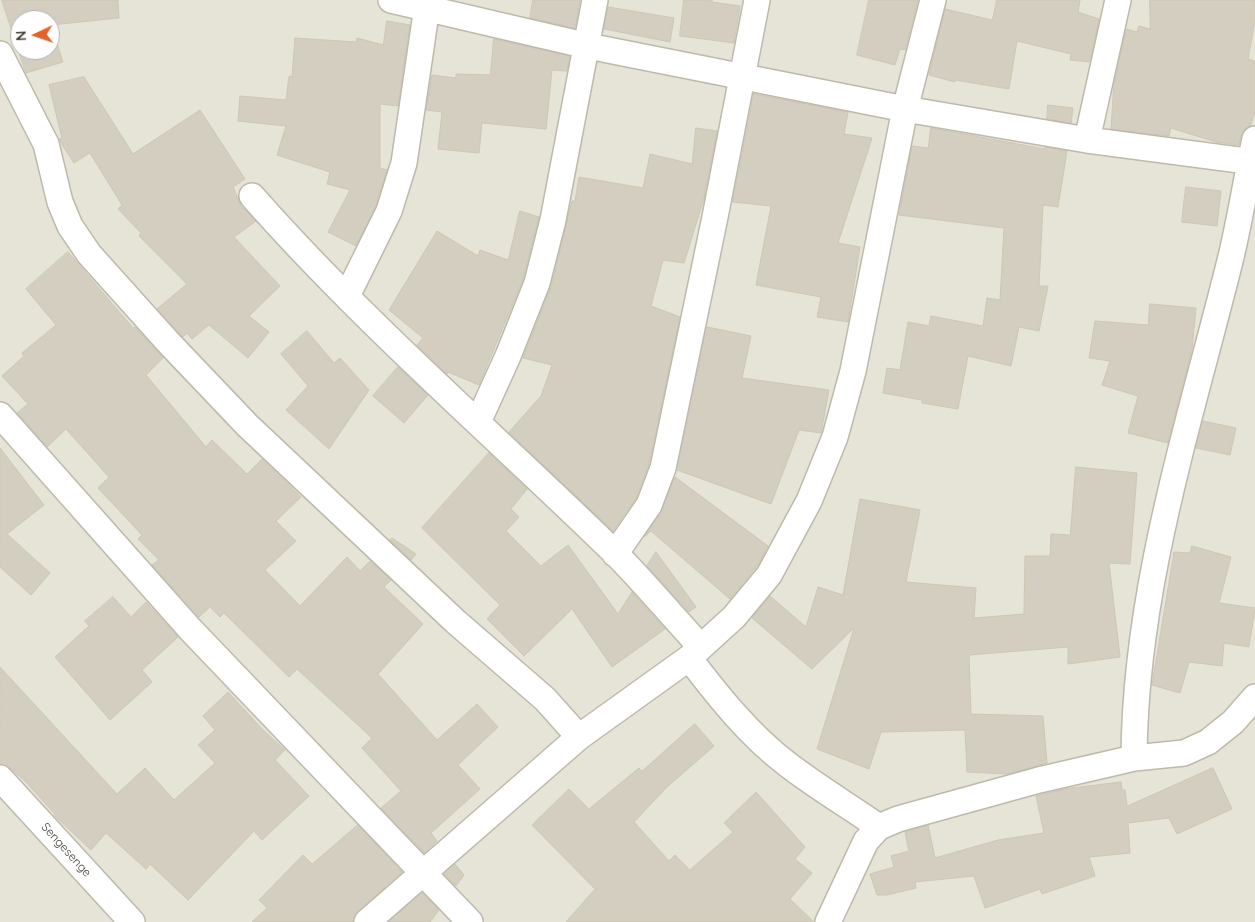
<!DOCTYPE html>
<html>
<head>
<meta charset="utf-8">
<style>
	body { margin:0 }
	#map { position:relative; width:1255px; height:922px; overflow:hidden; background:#f3f1e8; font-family:Quicksand,sans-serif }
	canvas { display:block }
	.north { position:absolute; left:10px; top:10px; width:50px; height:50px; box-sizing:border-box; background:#fff; border:1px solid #b5b3af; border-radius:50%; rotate:267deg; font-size:14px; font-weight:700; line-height:20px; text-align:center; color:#464238 }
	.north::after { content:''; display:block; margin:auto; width:18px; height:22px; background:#e7612b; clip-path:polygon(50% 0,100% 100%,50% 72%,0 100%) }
</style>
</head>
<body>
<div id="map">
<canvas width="1255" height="922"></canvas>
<div class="north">N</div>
</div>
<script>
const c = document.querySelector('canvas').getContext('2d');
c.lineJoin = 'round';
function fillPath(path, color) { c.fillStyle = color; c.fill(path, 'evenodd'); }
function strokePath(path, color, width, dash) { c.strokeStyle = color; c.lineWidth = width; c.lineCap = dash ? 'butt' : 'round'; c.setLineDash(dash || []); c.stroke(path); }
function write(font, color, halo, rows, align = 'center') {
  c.font = font + ' Quicksand,sans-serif'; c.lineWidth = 4; c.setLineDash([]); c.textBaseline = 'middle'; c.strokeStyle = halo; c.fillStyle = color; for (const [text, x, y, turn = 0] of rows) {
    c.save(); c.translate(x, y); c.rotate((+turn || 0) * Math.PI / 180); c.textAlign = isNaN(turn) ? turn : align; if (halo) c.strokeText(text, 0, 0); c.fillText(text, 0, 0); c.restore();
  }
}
fillPath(new Path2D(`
	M0 0H1255V922H0ZM20 20H50V50H20Z`), '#e6e3d7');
const building = new Path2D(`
	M2 0H118L119 18 51 25 63 62 26 73ZM20 20H50V50H20Z
	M533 0H580L575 28 530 18Z
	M684 0H712V2L740 6 734 43 680 36Z
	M869 0H918L905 50 900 49 895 65 857 55Z
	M997 0H1080L1078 12 1099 19 1090 62 1070 60 1071 54 1017 41 1009 89 955 80V82L929 75 945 9 992 20Z
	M1150 0H1255V21L1248 59 1255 61V111L1251 125 1245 129 1241 136 1239 145 1216 142 1171 128 1169 136 1111 129 1114 82 1126 29 1137 32 1139 26 1150 29Z
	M608 7 674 18 670 42 604 29Z
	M387 21 410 25 398 106 380 104V168L387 170 376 206 356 246 328 232 350 190 327 184 330 172 277 155 286 126 238 121 240 96 286 100 289 76 292 77 295 38 356 42 357 38 383 45Z
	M494 39 570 56 567 71 552 70 546 129 482 123 479 153 438 149 442 112 426 110 432 75 456 78V74L490 75Z
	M84 77 133 154 200 110 245 179 233 187 241 206 256 221 234 237 280 286 249 316 269 332 248 358 209 325 192 339 187 333 183 337 157 309 187 284 139 236 141 233 118 209 122 205 90 153 74 163 61 143 59 139 62 138 49 85Z
	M754 94 848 112 844 134 872 138 838 243 860 247 848 322 817 317 821 297 756 285 771 206 733 202Z
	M1048 105 1073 108 1071 123 1047 119Z
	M696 128 717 131 704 198 684 263 663 260 651 306 680 317 649 464 636 498 613 531 509 432 541 396 552 365 523 358 551 287 572 201H575L579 177 643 188 650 154 692 164Z
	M931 128 1045 149V147L1067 151 1058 207 1043 205 1039 286H1048L1039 331 1019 327 1011 366 968 356 958 409 922 403V400L883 393 887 368 900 370 908 322 929 326 931 316 983 326 987 298 1000 300 1004 228 899 215 912 146 928 148Z
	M1186 187 1221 191 1217 226 1182 222Z
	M520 211 539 217 523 279 479 385 448 372 447 374 417 345 423 338 389 310 437 231 478 256 480 250 508 260Z
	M68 252 133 328 135 327 163 358 146 375 206 447 212 440 247 474 262 459 301 497 276 521 296 541 265 570 300 606 347 557 360 571 370 561 391 580 384 587 423 624 378 674 437 740 477 704 498 727 458 765 480 789 431 833 437 841 424 853 381 808 401 791 362 748 372 738 297 669 289 677 224 613 220 617 210 607 199 617 152 565 159 560 138 539 142 535 98 488 109 477 66 429 47 447 17 413 28 404 2 376 24 356 22 353 56 325 26 289Z
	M1150 304 1196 308 1192 349 1168 443 1128 433 1138 396 1102 385 1110 361 1089 358 1095 321 1148 325Z
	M707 327 751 336 742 378 829 390 821 433 799 430 771 504 677 470Z
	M307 331 334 363 340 358 369 390 329 449 286 410 308 386 281 354Z
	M398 367 428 395 404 423 373 396Z
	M1203 421 1236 428 1230 455 1196 448Z
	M0 448 44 505 7 534 50 573 31 595 0 567Z
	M489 453 527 489 511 509 519 517 506 531 541 566 568 545 618 614 632 592 665 629 612 667 572 609 524 656 487 619 500 605 422 528Z
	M1076 467 1137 473 1130 564 1109 563 1120 657 1068 664V647L969 655 971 714 1043 716 1047 763 1008 774 967 772 965 730 881 732 869 769 817 749 854 628 812 669 752 618 770 596 806 627 818 587 843 595 860 499 920 510 906 582 976 588 974 618 1024 614 1025 556H1050L1051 534 1070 535Z
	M675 477 768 546 758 565 730 599 651 531 644 537 662 510Z
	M392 538 416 554 411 560 390 540Z
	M1192 546 1231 557 1219 603 1255 608 1249 647 1224 643 1222 666 1189 662 1180 693 1152 685 1174 552 1190 553Z
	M656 552 696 607 689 612 647 566Z
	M113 597 131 617 146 602 178 637 142 670 152 682 110 720 55 657 89 626 85 621Z
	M0 667 117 794 145 768 174 800 215 763 198 745 215 730 203 716 228 692 263 730 285 750 275 760 309 796 262 840 254 831 188 900 150 864 146 869 106 833 91 850 54 815 55 814 24 780 10 768 0 764Z
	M695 724 714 746 666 788 634 822 669 861 675 855 690 870 733 832 724 823 756 792 805 847 795 859 812 873 790 899 814 922H566L595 889 532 825 569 789 589 809 639 768 642 771Z
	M1213 768 1232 809 1177 834 1169 818 1128 823 1130 853 1089 857 1095 876 1042 894 1040 889 985 908 974 876 915 882 916 888 887 895H877L870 874 894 867 891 856 909 851 905 832 928 825 935 858 998 840 1044 833 1036 796 1064 789 1121 782 1122 790H1125L1127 806Z
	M358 825 402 872 358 911 353 922H252L267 908 259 900 303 855 312 864Z
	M455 864 464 875 456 886 444 874Z
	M422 893 439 910 430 922H389Z`);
fillPath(building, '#d3cebf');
strokePath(building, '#cec7b3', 1);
const street = new Path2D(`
	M391 0 588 46 905 109 1087 140 1255 162
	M0 54 46 144 60 202 70 226 89 254 168 342 247 425 456 622 545 699 579 737
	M1087 140 1118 0
	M252 196C364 323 493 434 614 552 644 582 672 616 701 647
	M347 296 389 211 404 163 428 0
	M0 415 190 629 470 922
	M478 422 508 356 537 283 553 220 595 0
	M615 554 649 505 663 468 715 217 757 0
	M689 658C718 696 749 735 787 764 817 787 849 806 879 827
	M1134 758C1135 588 1189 425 1230 261 1240 221 1246 179 1255 139
	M0 778 132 922
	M367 922 579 737 689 658 734 617 769 575 809 501 835 437 853 371 905 109 933 0
	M828 922 866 841 879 827 898 819 1039 780 1134 758 1184 753 1208 742 1233 722 1255 697`);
strokePath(street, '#bdbaac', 28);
strokePath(street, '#fff', 25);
write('12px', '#464238', '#fff', [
	["Sengesenge",66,850,48]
]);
</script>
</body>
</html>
